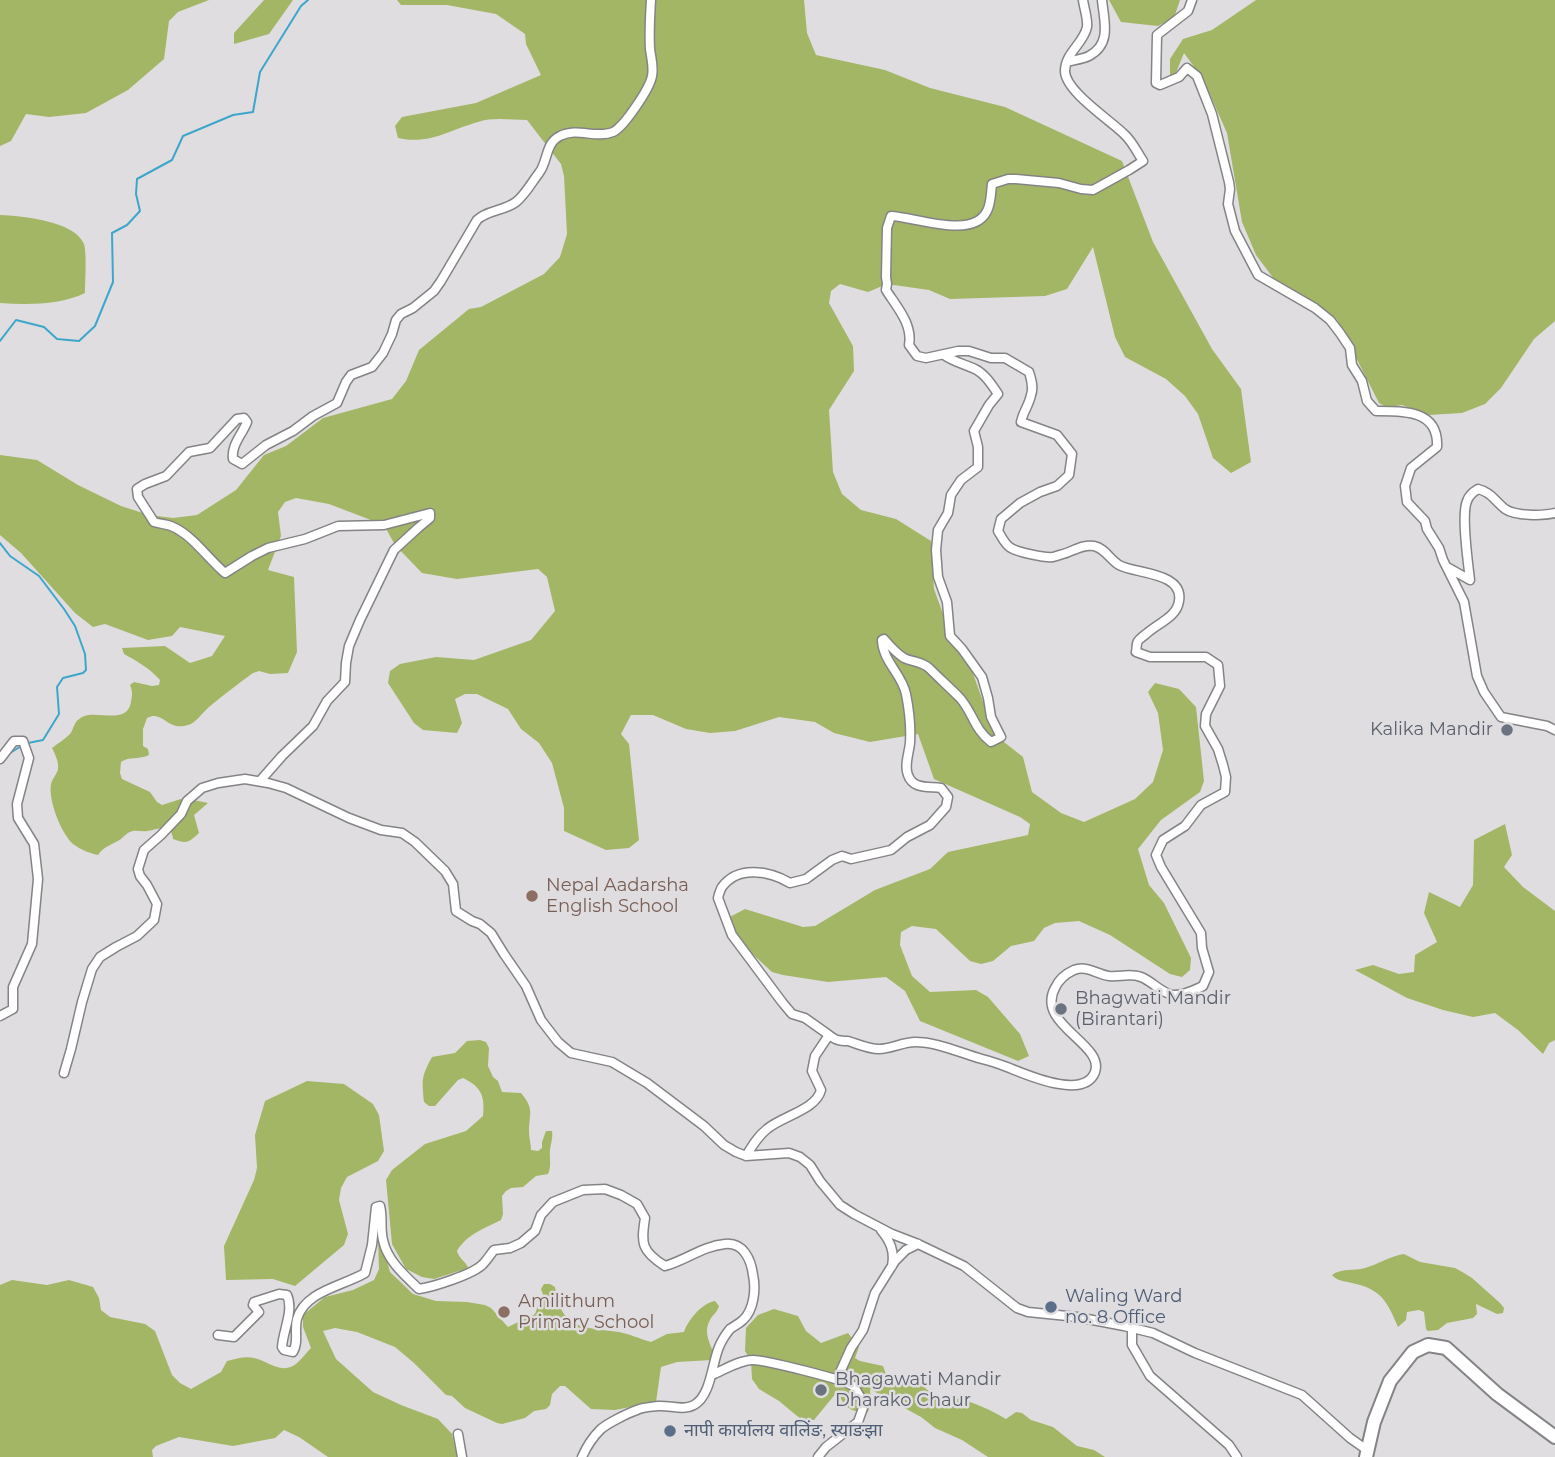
<!DOCTYPE html>
<html>
<head>
<meta charset="utf-8">
<style>
	body { margin:0 }
	canvas { display:block; background:#dfdde0 }
</style>
</head>
<body>
<canvas width="1555" height="1457"></canvas>
<script>
const c = document.querySelector('canvas').getContext('2d');
c.lineJoin = 'round';
function fillPath(path, color) { c.fillStyle = color; c.fill(path, 'evenodd'); }
function strokePath(path, color, width, dash) { c.strokeStyle = color; c.lineWidth = width; c.lineCap = dash ? 'butt' : 'round'; c.setLineDash(dash || []); c.stroke(path); }
function write(font, color, halo, rows, align = 'center') {
  c.font = font + ' Montserrat,"Noto Sans Devanagari",sans-serif'; c.lineWidth = 5; c.setLineDash([]); c.textBaseline = 'middle'; c.strokeStyle = halo; c.fillStyle = color; for (const [text, x, y, turn = 0] of rows) {
    c.save(); c.translate(x, y); c.rotate((+turn || 0) * Math.PI / 180); c.textAlign = isNaN(turn) ? turn : align; if (halo) c.strokeText(text, 0, 0); c.fillText(text, 0, 0); c.restore();
  }
}
fillPath(new Path2D(`
	M0 0H209L178 12 169 21 164 59 128 90 86 113 49 117 26 114 11 141 0 146Z
	M264 0H293L269 34 234 44V33Z
	M397 0H804L807 33 816 55 885 70 930 88 1005 107 1122 161 1153 242 1212 349 1241 389 1251 462 1231 473 1213 458 1198 414 1185 396 1166 379 1125 357 1115 337 1093 247 1067 289 1045 296 950 299 929 290 887 284 868 292 840 284 831 291 829 303 853 346 854 371 829 410 833 472 842 494 861 510 896 519 931 541 934 589 947 625 948 639 971 668 995 735 1023 757 1032 792 1061 813 1084 822 1135 799 1153 782 1163 750 1158 713 1148 692 1155 683 1179 689 1196 707 1204 781 1200 792 1161 820 1138 849 1149 885 1164 903 1191 958 1190 970 1182 977 1170 974 1110 935 1079 921 1055 923 1044 928 1034 941 1011 946 993 961 981 964 970 961 936 929 912 926 901 932 900 945 912 976 930 992 976 990 988 997 1020 1034 1029 1056 1018 1061 920 1021 905 991 886 977 828 982 783 975 772 972 746 948 724 920 745 909 803 927 815 926 875 890 930 869 948 852 1028 835 1030 824 1020 817 934 779 918 734 870 742 834 733 815 722 779 717 735 731 710 733 686 729 653 715H631L621 734 629 744 639 840 629 848 606 850 564 831V808L552 763 539 743 521 729 508 709 477 694H465L455 699 462 723 457 733 423 730 414 723 388 683 390 671 400 664 436 657 474 660 531 640 555 611 547 577 538 569 457 579 422 573 395 545 384 525 329 504 296 498 285 502 278 512 281 536 268 570 294 577 297 652 288 673 270 674 259 671 253 673C238 684 223 695 209 707 202 713 196 723 188 725 167 732 163 709 147 718L143 729V746L148 749 149 755C140 760 129 756 121 762L120 773 122 779 150 792 157 802 162 805 184 798 208 803 194 815 199 833C188 843 187 844 173 839 171 821 159 830 147 831 141 832 135 829 130 832 127 833 123 837 121 839 112 845 104 846 98 855 89 853 81 850 73 844 61 833 48 800 51 784 52 779 57 774 58 769 59 762 55 754 52 748 57 744 65 739 70 734 75 727 73 722 82 717 96 709 127 726 131 702 132 695 133 692 130 685L134 682 152 686 159 685 160 680C149 668 137 661 124 654L122 648 165 646 190 663 212 656 225 636 180 627 172 636 148 640 105 624 93 627 75 613 21 553 0 535V455L37 460 78 485 121 506 149 515 173 518 197 515 236 490 264 455 286 446 323 418 392 399 406 381 419 350 469 309 481 307 544 274 560 257 567 234 564 176 561 164 527 120C512 120 492 117 478 122 449 130 430 145 398 138L395 126 402 117 476 103 541 75 526 44 525 34 496 14 447 5H401Z
	M1109 0H1180L1174 18 1158 26 1121 22Z
	M1256 0H1555V321L1534 339 1501 388 1485 404 1462 413 1428 415 1402 405 1390 407 1384 406 1379 403 1337 320 1274 279 1256 255 1242 222 1227 133 1203 79 1184 53 1175 75 1170 78V59L1183 39 1212 30Z
	M0 215C22 216 75 221 84 244 87 254 85 282 85 293 60 305 28 305 0 303Z
	M1505 824 1512 855 1504 867 1523 887 1555 911V1040L1549 1043 1543 1054 1518 1030 1495 1013 1473 1017 1443 1010 1407 998 1355 970 1373 965 1399 974 1414 972 1415 955 1437 942 1424 913 1429 892 1460 907 1473 885 1474 840Z
	M480 1040 486 1042 489 1048 488 1066 493 1077 498 1081 502 1092 521 1093C535 1110 529 1113 529 1132 529 1138 531 1144 531 1150L538 1151 542 1148V1142L546 1131H552C553 1138 551 1143 550 1150 549 1158 552 1166 548 1174L536 1176 523 1187 511 1188 506 1191 502 1196 503 1214 501 1220C485 1228 466 1235 457 1251 459 1259 467 1262 469 1270H462L434 1279 422 1277 406 1269 392 1244 386 1180 392 1170 425 1144 466 1131 483 1116C485 1097 482 1087 463 1078L458 1080 435 1106H429L424 1102C422 1080 421 1077 432 1057L455 1053 467 1041Z
	M307 1081 344 1084 373 1104 379 1115 384 1151 378 1161 347 1177 341 1188 339 1200 348 1234 344 1245 295 1286 273 1279 226 1280 224 1246 254 1180 257 1168 255 1135 265 1101Z
	M378 1239 384 1249 390 1272 413 1294 436 1301 467 1302 485 1305 491 1308 508 1327 535 1314 539 1303 545 1300 541 1289 544 1284H550L555 1287C561 1320 570 1326 602 1330 608 1331 614 1331 619 1332 630 1334 640 1339 651 1342L667 1334 684 1332C688 1320 702 1303 715 1301L719 1306C717 1313 713 1314 710 1320 703 1332 710 1343 714 1354L712 1360 677 1362 661 1367 656 1402 615 1410 591 1409 565 1386H560L552 1394 550 1405 546 1409 534 1411 525 1418 502 1424 497 1423 465 1408 452 1396 446 1395 414 1363 395 1347 357 1332 335 1328 323 1331 336 1359 373 1392 401 1405 438 1419 452 1434 457 1457H328L299 1437 284 1430 275 1438 233 1446 179 1437 156 1446 152 1450 153 1457H0V1285L12 1280 47 1285 69 1280 93 1287 99 1298 101 1310 110 1317 145 1324 155 1331 172 1375 180 1383 191 1389 221 1372 227 1361C236 1359 245 1356 254 1358 269 1361 280 1375 296 1364 301 1360 306 1353 311 1348L303 1327V1315L325 1297 353 1290 374 1280 379 1269Z
	M1404 1254 1420 1262 1455 1268 1464 1273 1472 1278 1500 1303 1504 1308 1503 1313 1497 1314 1476 1304 1477 1314 1473 1318 1447 1323 1438 1330 1428 1331 1426 1329 1424 1312 1419 1310 1407 1312 1406 1320 1398 1327C1387 1301 1381 1289 1352 1283 1344 1281 1337 1281 1332 1275 1341 1268 1354 1271 1365 1268 1379 1264 1390 1256 1404 1254Z
	M774 1309 798 1316 806 1331 821 1343 848 1333 859 1347 855 1358 860 1361 883 1366 887 1377C896 1382 906 1375 915 1379 923 1383 927 1393 937 1396 944 1398 952 1397 959 1399 976 1403 991 1410 1006 1419L1016 1412 1022 1413 1031 1420 1053 1427 1077 1446 1094 1450 1105 1457H988L962 1440 935 1428 921 1417 870 1389 871 1401 868 1412C849 1412 846 1408 837 1392L814 1420H802L779 1401 759 1389 752 1379 751 1361 745 1351 746 1328 758 1315Z`), '#a3b665');
strokePath(new Path2D(`
	M0 341 16 320 44 327 57 339 79 341 95 326 113 282 112 233 127 225 140 211 136 194 137 179 172 160 183 136 233 115 253 112 260 72 301 6 308 0
	M0 543 10 556 39 576 64 609 75 626 85 654 86 670 83 673 63 678 57 687 59 714 43 740 28 743
	M10 753 23 745`), '#3ea6ca', 2);
const minor = new Path2D(`
	M1192 0 1188 11 1157 35 1156 83 1160 85 1179 77 1187 68 1197 76 1212 114 1229 182 1230 189 1228 204 1235 231 1258 275 1315 308 1330 320 1340 333 1350 348 1352 365 1362 381 1367 401 1376 411C1404 411 1439 410 1437 447L1411 468 1405 486 1407 502 1425 521 1427 529 1439 548 1443 560 1464 602 1477 676 1484 692 1501 717 1547 726 1555 730
	M1067 62C1074 60 1083 59 1089 56 1112 44 1104 21 1102 0
	M1447 567 1470 580C1468 562 1461 515 1467 501 1469 495 1473 492 1478 489 1491 492 1495 501 1505 509 1515 516 1543 516 1555 513
	M0 759 14 741H23L29 758 17 804 18 818 34 844 38 879 32 944 13 987V1009L0 1016
	M260 781 282 756 313 726 327 701 345 682 346 663 349 646 360 620 394 550 418 528 430 518V513L384 525 338 526 305 539 268 548 252 556 225 573C207 558 193 535 171 526 166 524 160 524 154 522L138 497 137 489 145 484 166 476 189 452 210 448 237 419 244 418 247 422C242 435 231 445 233 459L242 464 266 445 293 431 313 416 337 403 346 382 351 375 372 367 383 353 392 334 396 320 401 314 413 308 434 291 441 281 477 220C487 210 504 211 516 202 525 195 532 182 539 173 548 162 545 143 560 136 577 127 596 139 613 132 624 127 650 88 652 76 654 67 651 57 650 49 649 32 650 16 651 0
	M829 1035 805 1018 792 1014 782 1002 732 935 718 898C719 894 720 890 722 887 738 865 770 871 790 883L806 879 832 860 842 856 851 859 891 850 907 837 930 825 946 807 948 797 941 788C930 786 913 790 908 775 904 766 909 753 910 743 911 727 909 709 906 694 902 674 883 662 882 640L884 639C890 646 896 653 904 658 912 662 921 661 929 668 939 678 950 688 960 698 973 713 974 729 991 742L1001 737 991 717 988 698 982 677 962 649 950 636 947 602 938 577 936 550 938 530 948 513 951 495 961 480 978 467V447L974 431 989 405 998 394C992 385 985 374 975 369 964 364 954 362 944 355
	M64 1073 71 1049 82 1002 92 969 100 957 116 947 137 936 154 920 157 904 147 885 140 876 138 869 144 850 161 835 181 814 187 801 202 788 218 783 245 779 268 783 286 788 349 818 381 830 402 833 415 842 445 871 453 884 456 911 472 921 480 924 491 933 504 954 526 986 541 1020 558 1042 571 1053 612 1062 647 1083 704 1126 724 1145 736 1152 746 1156 789 1153 800 1157 810 1165 820 1181 840 1205 854 1214 892 1234 918 1244 964 1266 1017 1308 1028 1312 1077 1317 1124 1326 1153 1333 1195 1353 1302 1395 1350 1438 1367 1450
	M746 1156C752 1146 758 1136 767 1129 782 1116 816 1110 821 1090L812 1071 815 1056 829 1035C830 1036 836 1040 838 1040 841 1041 845 1041 848 1041 858 1044 868 1049 879 1049 891 1049 903 1042 915 1042 938 1042 960 1053 982 1059 990 1061 999 1064 1007 1067 1025 1074 1084 1101 1095 1072 1105 1044 1035 1024 1055 988 1059 979 1065 974 1074 970 1087 965 1096 974 1109 976 1120 977 1130 973 1141 977 1152 981 1161 993 1173 995 1183 996 1194 990 1203 986L1209 972 1202 948 1201 933 1161 867 1156 855 1163 840 1185 826 1201 805 1225 792 1226 777 1223 765 1218 749 1205 726 1206 714 1220 686 1218 665 1206 657H1150L1136 652C1137 648 1136 644 1138 641 1138 640 1146 634 1146 634 1158 623 1177 617 1179 601 1184 572 1135 574 1119 565 1110 560 1105 548 1094 546 1082 544 1074 551 1063 554 1062 554 1054 557 1053 557 1045 558 1017 552 1011 548 1005 545 1002 537 998 531L1001 519 1020 503 1040 492 1057 486 1069 475 1072 454 1057 435 1021 422C1023 412 1029 405 1031 395 1034 387 1031 379 1029 372L1005 358H991L969 351H958L926 358 917 356 909 345C913 324 896 306 886 290L887 284 886 277 887 228 891 216C915 217 973 240 987 211 991 204 991 192 992 184L1008 179H1016L1059 183 1081 189 1093 190 1129 170 1143 161C1137 152 1132 141 1124 134 1110 120 1065 91 1065 71 1065 53 1084 43 1087 27 1088 19 1084 8 1083 0
	M881 1230C890 1241 895 1251 892 1266
	M1132 1328V1345L1150 1376 1229 1445 1237 1457
	M218 1335 234 1337 259 1312 253 1305 254 1302 279 1294 287 1295C294 1310 283 1331 282 1347L284 1350 293 1352C299 1342 294 1331 297 1319 305 1291 343 1286 365 1273L372 1245 376 1207 380 1206C383 1217 380 1228 383 1240 387 1260 404 1275 419 1289 433 1287 474 1274 483 1264 487 1260 490 1255 494 1250L510 1248 521 1243 535 1231 541 1215 553 1202 583 1190 605 1189 621 1195 637 1204 645 1218C641 1243 641 1251 665 1266 686 1260 703 1246 725 1244 743 1242 751 1259 753 1275 756 1289 754 1310 743 1320 739 1324 734 1326 730 1329 726 1334 721 1342 719 1347 712 1363 711 1396 694 1405 683 1411 670 1405 658 1406 651 1407 643 1407 637 1410 628 1413 606 1424 600 1430 593 1437 586 1448 582 1457
	M712 1375C724 1370 739 1360 753 1360 765 1360 846 1380 853 1386 858 1391 861 1399 864 1405L858 1422 826 1447 818 1457
	M837 1379 851 1348 863 1330 875 1293 895 1261 906 1250 918 1244
	M458 1434 462 1457`);
const trunk = new Path2D(`
	M1366 1457 1374 1422 1390 1381 1413 1352 1428 1345 1446 1348 1497 1394 1555 1437`);
strokePath(minor, '#848386', 11);
strokePath(trunk, '#848386', 16);
strokePath(minor, '#fff', 8);
strokePath(trunk, '#fff', 12);
for (const [x, y, r, color] of [
	[1507,730,7,"#6b7280"],
	[532,896,7,"#8d6e63"],
	[1061,1009,7,"#6b7280"],
	[1051,1307,7,"#5c6f8a"],
	[504,1312,7,"#8d6e63"],
	[821,1390,7,"#6b7280"],
	[670,1431,7,"#5c6f8a"]
]) { const dot = new Path2D(); dot.arc(x, y, r, 0, 2 * Math.PI); c.fillStyle = color; c.fill(dot); strokePath(dot, '#dfdde0', 2.5); }
write('18px', '#5b616d', '#dfdde0', [
	["Kalika Mandir",1493,730,"right"],
	["Bhagwati Mandir",1075,999],
	["(Birantari)",1075,1020],
	["Bhagawati Mandir",835,1380],
	["Dharako Chaur",835,1401]
], 'left');
write('18px', '#785e54', '#dfdde0', [
	["Nepal Aadarsha",546,886],
	["English School",546,907],
	["Amilithum",518,1302],
	["Primary School",518,1323]
], 'left');
write('18px', '#4e5e75', '#dfdde0', [
	["Waling Ward",1065,1297],
	["no. 8 Office",1065,1318],
	["नापी कार्यालय वालिंङ, स्याङझा",684,1431]
], 'left');
</script>
</body>
</html>
